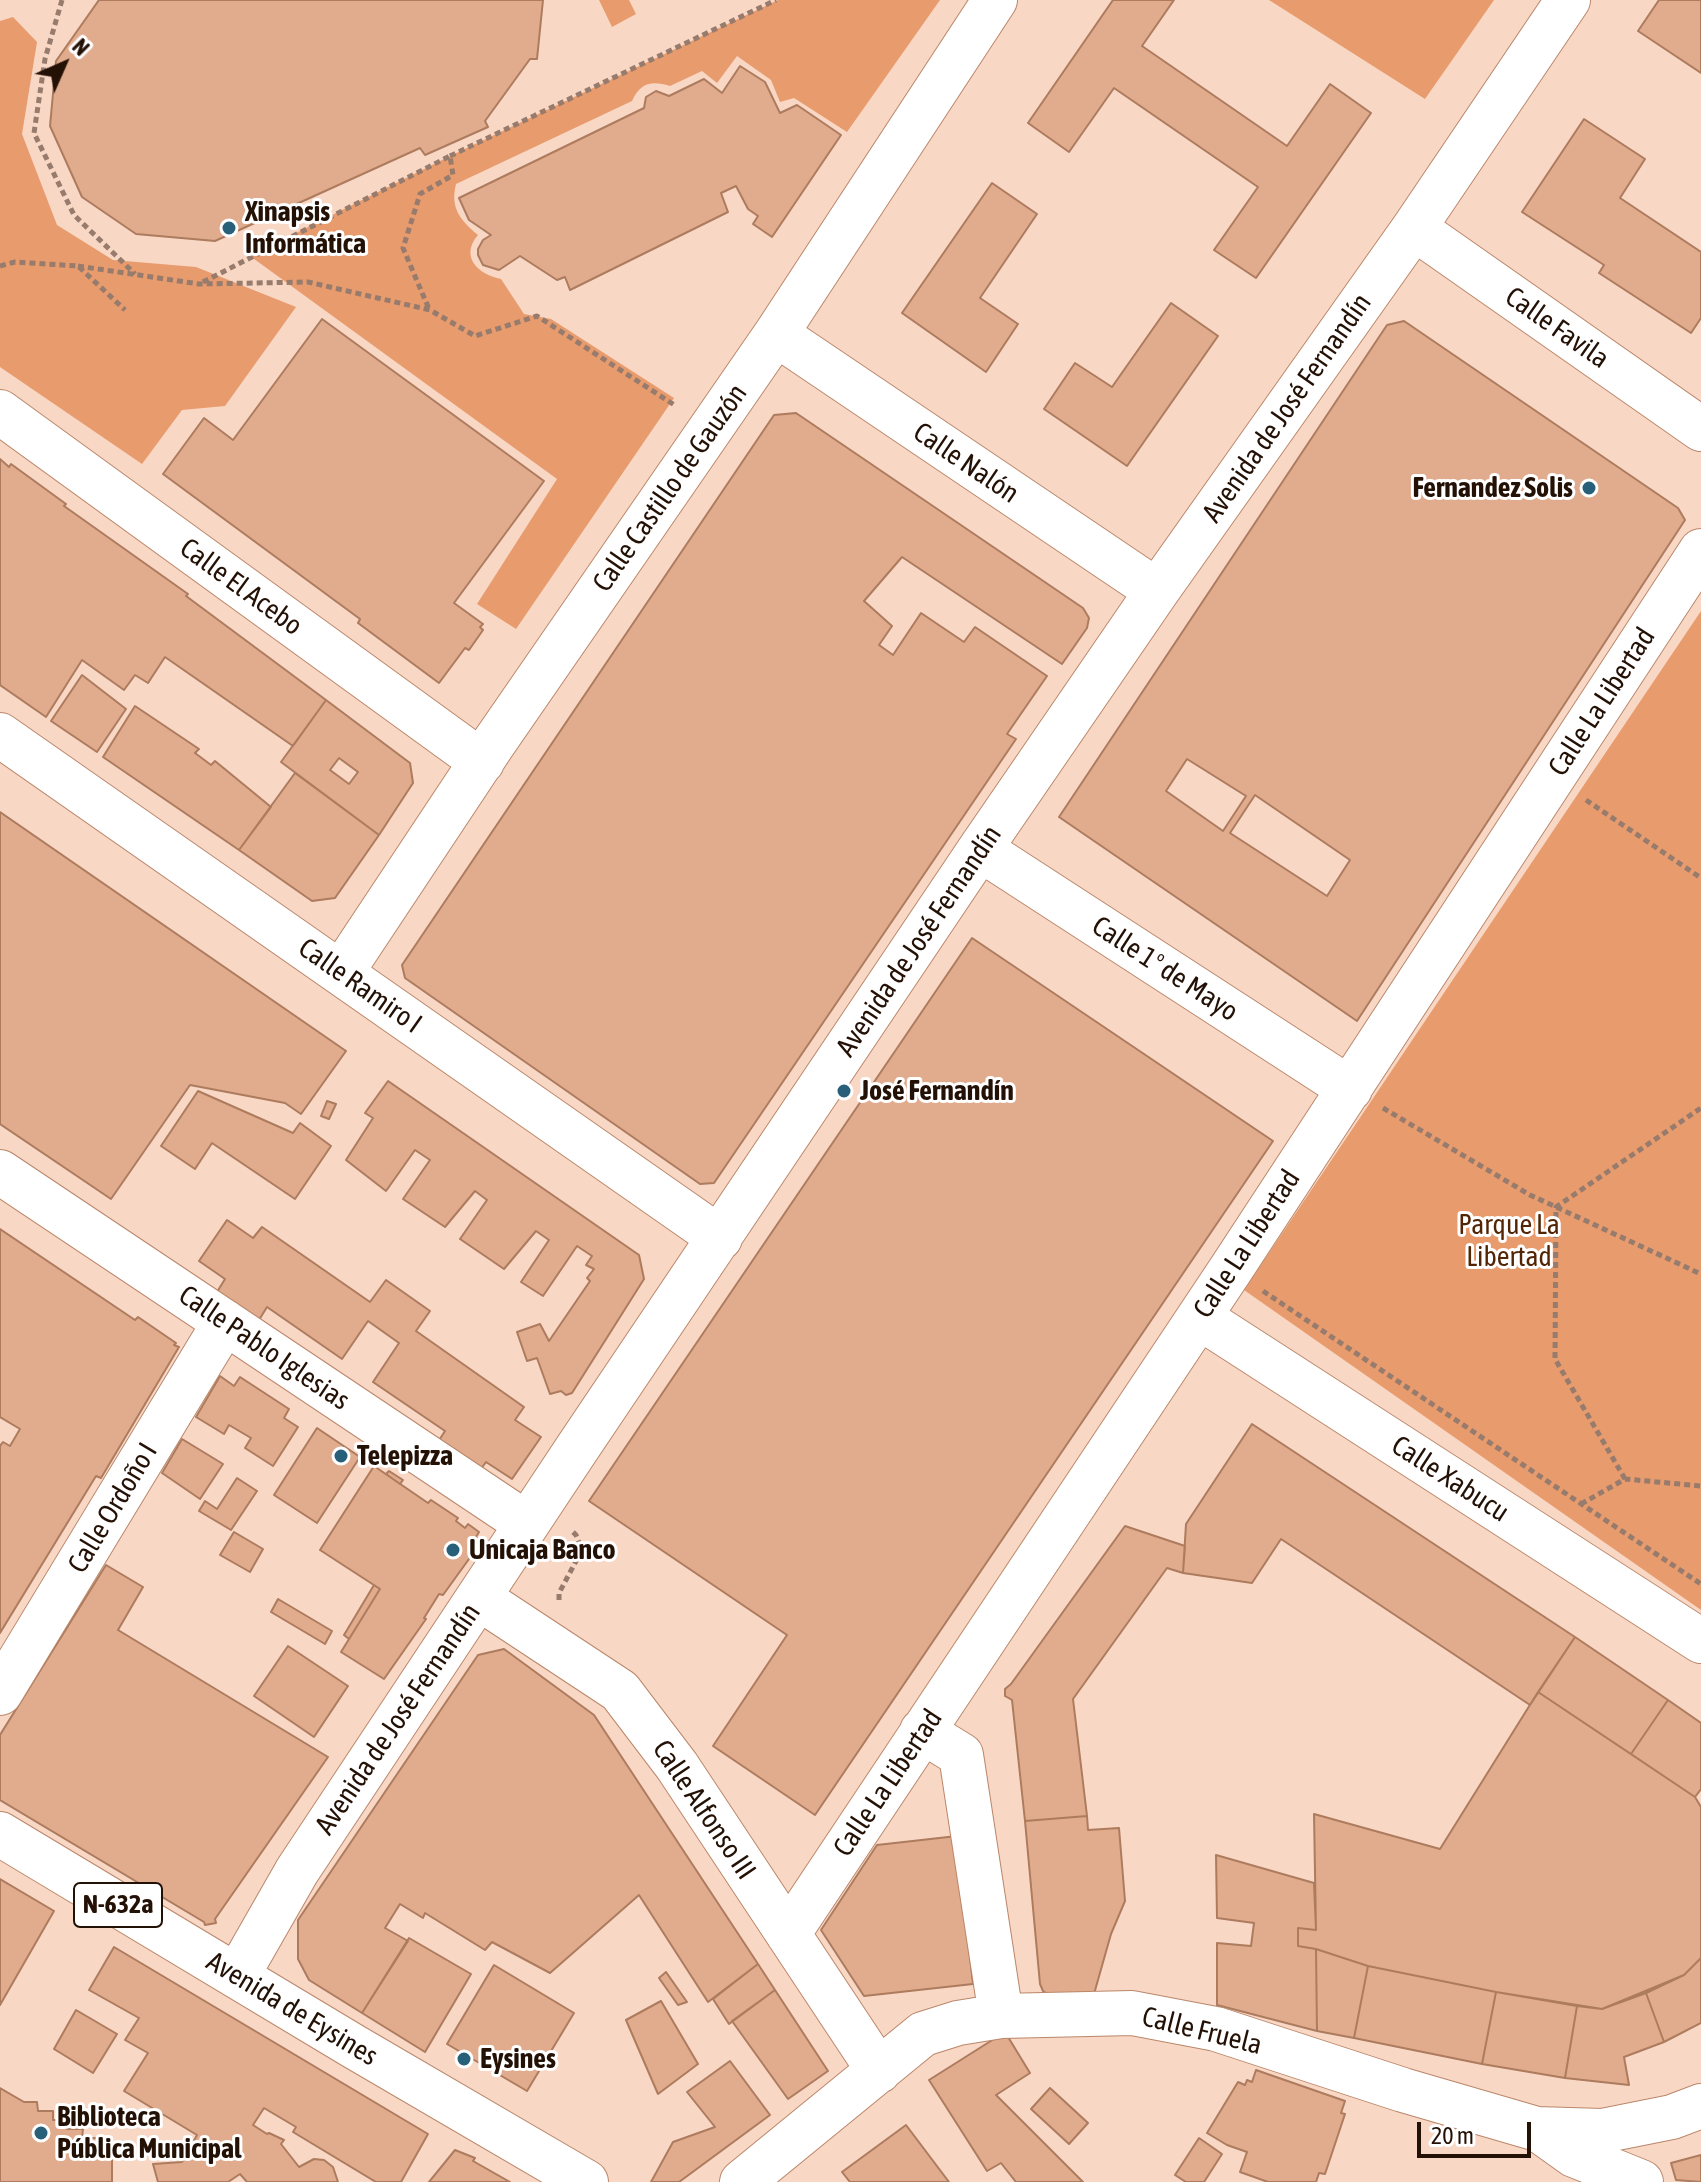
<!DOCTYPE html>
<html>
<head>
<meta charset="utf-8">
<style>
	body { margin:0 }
	#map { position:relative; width:1701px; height:2182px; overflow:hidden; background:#f9d7c5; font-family:"Asap Condensed",sans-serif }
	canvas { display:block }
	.north { position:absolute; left:24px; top:24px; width:80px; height:80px; -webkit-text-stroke:6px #fff; paint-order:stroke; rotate:45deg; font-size:22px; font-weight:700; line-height:32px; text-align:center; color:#241106 }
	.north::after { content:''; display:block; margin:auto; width:28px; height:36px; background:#241106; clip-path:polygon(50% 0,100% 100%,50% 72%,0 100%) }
	.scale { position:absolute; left:1417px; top:2122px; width:114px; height:36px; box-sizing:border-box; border:4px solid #241106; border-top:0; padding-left:10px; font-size:24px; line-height:28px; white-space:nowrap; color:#241106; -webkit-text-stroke:6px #fff; paint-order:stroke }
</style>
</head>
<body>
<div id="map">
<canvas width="1701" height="2182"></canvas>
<div class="north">N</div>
<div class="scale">20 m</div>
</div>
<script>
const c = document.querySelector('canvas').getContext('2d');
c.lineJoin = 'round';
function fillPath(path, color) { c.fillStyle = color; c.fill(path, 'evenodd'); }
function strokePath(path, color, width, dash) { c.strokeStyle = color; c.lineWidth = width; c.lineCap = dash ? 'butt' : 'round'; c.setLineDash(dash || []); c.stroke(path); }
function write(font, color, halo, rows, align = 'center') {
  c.font = font + ' "Asap Condensed",sans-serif'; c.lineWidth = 6; c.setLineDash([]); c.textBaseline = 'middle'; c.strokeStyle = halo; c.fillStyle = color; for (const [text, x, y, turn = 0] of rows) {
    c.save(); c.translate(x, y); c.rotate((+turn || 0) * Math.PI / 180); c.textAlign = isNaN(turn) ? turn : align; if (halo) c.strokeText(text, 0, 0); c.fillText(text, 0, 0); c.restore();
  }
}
fillPath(new Path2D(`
	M599 0H629L636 14 612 27Z
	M778 0H940L847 132 794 98 780 102 771 80 737 56 717 83 702 71 670 86C651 80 640 83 632 101L456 184C450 208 460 220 478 235 459 257 479 275 501 279L524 314 551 319 674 398 516 629 477 604 557 479 250 256 450 156Z
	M1269 0H1494L1425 99Z
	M13 17 37 42 22 134 57 225 113 260 196 267 296 307 225 406 182 410 142 464 0 367V21Z
	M1701 611V1610L1244 1290Z`), '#e89b6d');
const building = new Path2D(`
	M99 0H543L537 59H530L485 121 488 127 425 155 420 148 215 241 136 234 82 197 50 126 56 61Z
	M1113 0H1174L1142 46 1287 146 1330 84 1371 113 1256 278 1214 250 1258 187 1114 88 1069 152 1028 123Z
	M1659 0H1701V73L1638 31Z
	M740 66 765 82 780 113 797 105 841 135 772 237 753 224 758 216 748 209 736 186 721 193 728 212 570 290 565 277 557 280 520 256 499 270 483 265 478 255V249L483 240 491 235 469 220 459 198 644 108 646 97 656 91 669 96 704 79 722 93Z
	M1584 119 1645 159 1620 198 1701 252V318L1691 333 1599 273 1604 265 1522 212Z
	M992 183 1037 214 980 298 1018 324 986 372 902 313Z
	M1171 303 1218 336 1127 466 1044 409 1075 363 1112 387Z
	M322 319 544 481 454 603 483 624 480 627 483 630 469 650 465 648 439 683 358 623 360 619 163 474 204 418 233 440Z
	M1404 321 1678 508 1685 520 1357 1021 1059 817 1387 325Z
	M796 413 1083 608 1089 618 1087 628 1062 664 902 557 864 601 892 626 879 645 893 655 921 613 964 642 975 627 1047 676 1007 734 1016 739 714 1183 700 1184 405 978 402 965 774 415Z
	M0 459 9 467 11 464 66 504 64 506 188 594 186 596 326 700 293 746 165 657 148 683 135 675 124 690 82 660 46 717 0 685Z
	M82 675 126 709 97 752 51 721Z
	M326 700 410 763 413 783 379 835 281 762ZM339 758 358 772 349 784 330 770Z
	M135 706 199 749 195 753 211 765 215 761 271 807 239 850 103 757Z
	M1187 759 1246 796 1223 831 1166 791Z
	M295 773 379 835 335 898 312 901 239 850Z
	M1255 795 1350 860 1327 896 1230 833Z
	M0 812 346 1051 301 1114 285 1103 190 1085 111 1199 0 1124Z
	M972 938 1273 1141 815 1815 713 1746 787 1635 589 1501Z
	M388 1081 639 1255 644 1279 572 1393 566 1395 561 1391 550 1394 537 1358 527 1361 517 1332 540 1324 549 1341 590 1281 587 1278 594 1269 586 1265 592 1256 577 1246 543 1296 521 1282 549 1240 536 1231 504 1269 460 1239 487 1200 475 1191 445 1227 403 1199 430 1160 415 1150 386 1191 346 1160 373 1118 365 1113Z
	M198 1091 293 1133 300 1123 331 1146 295 1199 212 1143 195 1169 161 1146Z
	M327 1101 336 1104 329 1119 321 1116Z
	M227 1220 253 1238 262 1227 370 1302 386 1280 430 1311 416 1331 524 1407 515 1420 541 1437 512 1479 486 1462 478 1473 436 1445 445 1431 373 1382 399 1343 368 1321 342 1359 267 1307 259 1320 217 1292 225 1279 199 1261Z
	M0 1229 135 1320 138 1317 176 1343 174 1345 179 1347 101 1478 96 1476 0 1633V1446L3 1442 10 1446 20 1429 0 1417Z
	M220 1376 234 1386 240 1377 289 1409 284 1418 298 1427 273 1466 245 1448 251 1438 229 1425 224 1434 196 1417Z
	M1252 1424 1575 1637 1530 1705 1281 1539 1252 1583 1183 1573 1186 1524Z
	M317 1428 360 1457 317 1523 274 1495Z
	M182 1439 223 1464 200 1499 162 1473Z
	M374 1466 428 1503 431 1500 458 1518 456 1521 465 1528 468 1524 479 1532 476 1537 482 1541 443 1595 439 1594 424 1618 426 1619 384 1679 341 1652 380 1589 320 1550Z
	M389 1471 403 1480 400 1484 386 1474Z
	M237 1478 257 1491 231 1530 199 1511 205 1501 217 1509Z
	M1125 1526 1185 1546 1183 1573 1167 1568 1073 1699 1087 1816 1025 1821 1012 1700 1005 1696V1689L1011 1684Z
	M234 1532 263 1549 250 1572 220 1555Z
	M106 1565 143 1587 118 1630 328 1757 215 1919 216 1923 205 1925 204 1922 0 1800V1735Z
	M374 1585 380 1589 349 1639 344 1635Z
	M278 1599 332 1631 325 1644 271 1612Z
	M1575 1637 1668 1700 1631 1754 1538 1692Z
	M288 1646 348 1686 314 1737 254 1696Z
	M504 1649 594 1715 758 1964 708 2002 639 1895 550 1973 492 1942 485 1950 425 1913 423 1918 400 1904 385 1928 408 1941 362 2013 309 1980 298 1959V1920L478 1655Z
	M1538 1692 1695 1797 1701 1807V1958L1684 1975 1602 2009 1496 1992 1368 1966 1316 1949 1298 1946V1928L1316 1930 1314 1814 1440 1849Z
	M1668 1700 1701 1723V1789L1695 1797 1631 1754Z
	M1087 1816 1088 1830 1119 1828 1125 1901 1111 1934 1094 1994 1049 1995 1043 1991 1040 1984 1025 1821Z
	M957 1836 973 1984 864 1996 821 1930 877 1845Z
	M1216 1855 1314 1883 1316 1930 1298 1928V1946L1316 1949 1317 2031 1217 2005V1943L1251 1946 1254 1923 1217 1918Z
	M0 1879 54 1911 0 2005Z
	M409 1938 471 1974 425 2052 362 2013Z
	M114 1947 428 2134 401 2182H376L293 2132 296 2127 264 2108 253 2125 267 2134 269 2133 284 2140 281 2144 299 2167 314 2159 324 2160 333 2167 338 2182H247L240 2174 228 2182H158L153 2164 182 2162 197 2135 124 2091 148 2053 125 2040 139 2018 89 1990Z
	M1316 1949 1368 1966 1354 2038 1317 2031Z
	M1701 1958V2023L1664 2042 1646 1993 1684 1975Z
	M758 1964 775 1990 729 2024 713 1999Z
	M494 1965 574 2013 527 2091 447 2044Z
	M1368 1966 1496 1992 1482 2064 1354 2038Z
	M666 1972 687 2002 678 2005 659 1978Z
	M775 1990 828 2071 788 2099 732 2021Z
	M1496 1992 1577 2006 1565 2078 1482 2064Z
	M1646 1993 1664 2042 1624 2057 1629 2085 1565 2078 1577 2006 1602 2009Z
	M661 2001 698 2064 658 2094 626 2020Z
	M76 2010 117 2034 93 2073 54 2049Z
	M1005 2032 1030 2073 996 2095 1083 2182H1016L1001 2163 987 2171 929 2080Z
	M730 2061 770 2115 679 2182H651L673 2142 715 2127 687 2092Z
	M1256 2070 1345 2101 1341 2113 1345 2114 1325 2174 1319 2173 1316 2182H1268L1240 2172 1247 2152 1227 2145 1207 2133 1238 2082 1245 2085 1247 2080 1252 2082Z
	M0 2088 24 2102H37L38 2111H53V2120H68L67 2129H83L82 2138H97V2145H112V2182H0Z
	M1050 2088 1088 2123 1069 2144 1031 2109Z
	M906 2125 949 2182H850L842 2172Z
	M1199 2138 1222 2154 1204 2182H1186L1175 2175Z
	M455 2150 475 2158 473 2161 510 2182H429Z
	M1701 2155V2182L1676 2180 1671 2163Z`);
fillPath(building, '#e1ac8d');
strokePath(building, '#ad7b5e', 2);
const minor = new Path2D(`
	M1414 228 1701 429
	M776 334 1157 591
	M0 412 482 762
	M0 735 720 1238
	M980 849 1350 1089
	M341 973 493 744 776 334 995 0
	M0 1172 527 1524
	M1199 1317 1701 1641
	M479 1598 620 1691 677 1766 879 2071
	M0 1693 225 1322
	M922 1731 961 1755 1001 2016
	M788 1934 1231 1269 1701 551
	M237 1976 297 1871 576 1450 980 849 1157 591 1414 228 1568 0
	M1539 2130 1574 2155 1641 2182
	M742 2182 923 2034 958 2023 1001 2016 1132 2013 1216 2029 1403 2090 1537 2129 1602 2131 1672 2117 1701 2106`);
const major = new Path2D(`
	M0 1834 353 2046 586 2182`);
strokePath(minor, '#ba876a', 46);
strokePath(major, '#ba876a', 46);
strokePath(new Path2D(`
	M62 0 45 59 34 133 74 215 135 274
	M450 156 776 0
	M0 266 15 262 78 266 125 310
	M78 266 199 284 308 282 430 310 475 336 537 316 676 406
	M203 282 450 156 453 175 420 194 403 248 429 309
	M1586 800 1701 878
	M1383 1108 1530 1195 1701 1274
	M1263 1291 1701 1584
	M1625 1479 1555 1359 1556 1207 1701 1108
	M1581 1504 1625 1479 1701 1486
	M559 1600V1593L582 1550 576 1535 572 1531`), '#977b6d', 5, [6, 4]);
strokePath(minor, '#fff', 44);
strokePath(major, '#fff', 44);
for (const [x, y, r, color] of [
	[229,228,8,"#28607a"],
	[1589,488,8,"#28607a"],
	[844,1091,8,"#28607a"],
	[341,1456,8,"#28607a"],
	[453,1550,8,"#28607a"],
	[464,2059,8,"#28607a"],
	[41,2133,8,"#28607a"]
]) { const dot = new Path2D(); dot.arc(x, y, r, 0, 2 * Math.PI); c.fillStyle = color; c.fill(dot); strokePath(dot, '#fff', 3); }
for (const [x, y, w] of [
	[118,1905,88]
]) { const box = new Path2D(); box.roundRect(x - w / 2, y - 22, w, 44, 6); c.fillStyle = '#fff'; c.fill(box); strokePath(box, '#241106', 2); }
write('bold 26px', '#241106', null, [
	["N-632a",118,1905]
]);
write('bold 28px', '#241106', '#fff', [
	["Xinapsis",245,212],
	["Informática",245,244],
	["Fernandez Solis",1573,488,"right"],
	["José Fernandín",860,1091],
	["Telepizza",357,1456],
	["Unicaja Banco",469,1550],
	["Eysines",480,2059],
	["Biblioteca",57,2117],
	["Pública Municipal",57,2149]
], 'left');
write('28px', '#241106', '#fff', [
	["Calle Favila",1557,328,35],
	["Avenida de José Fernandín",1287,408,-55],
	["Calle Nalón",966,463,34],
	["Calle Castillo de Gauzón",670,488,-55],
	["Calle El Acebo",241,587,36],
	["Calle La Libertad",1602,702,-57],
	["Avenida de José Fernandín",919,941,-56],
	["Calle 1º de Mayo",1165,969,33],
	["Calle Ramiro I",360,986,35],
	["Calle La Libertad",1247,1244,-57],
	["Calle Pablo Iglesias",264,1348,34],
	["Calle Xabucu",1450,1479,33],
	["Calle Ordoño I",113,1508,-59],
	["Avenida de José Fernandín",398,1719,-56],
	["Calle La Libertad",888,1783,-56],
	["Calle Alfonso III",704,1810,56],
	["Avenida de Eysines",292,2009,31],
	["Calle Fruela",1202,2031,14]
]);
write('28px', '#522505', '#fff', [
	["Parque La",1509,1225],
	["Libertad",1509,1257]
]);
</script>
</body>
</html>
